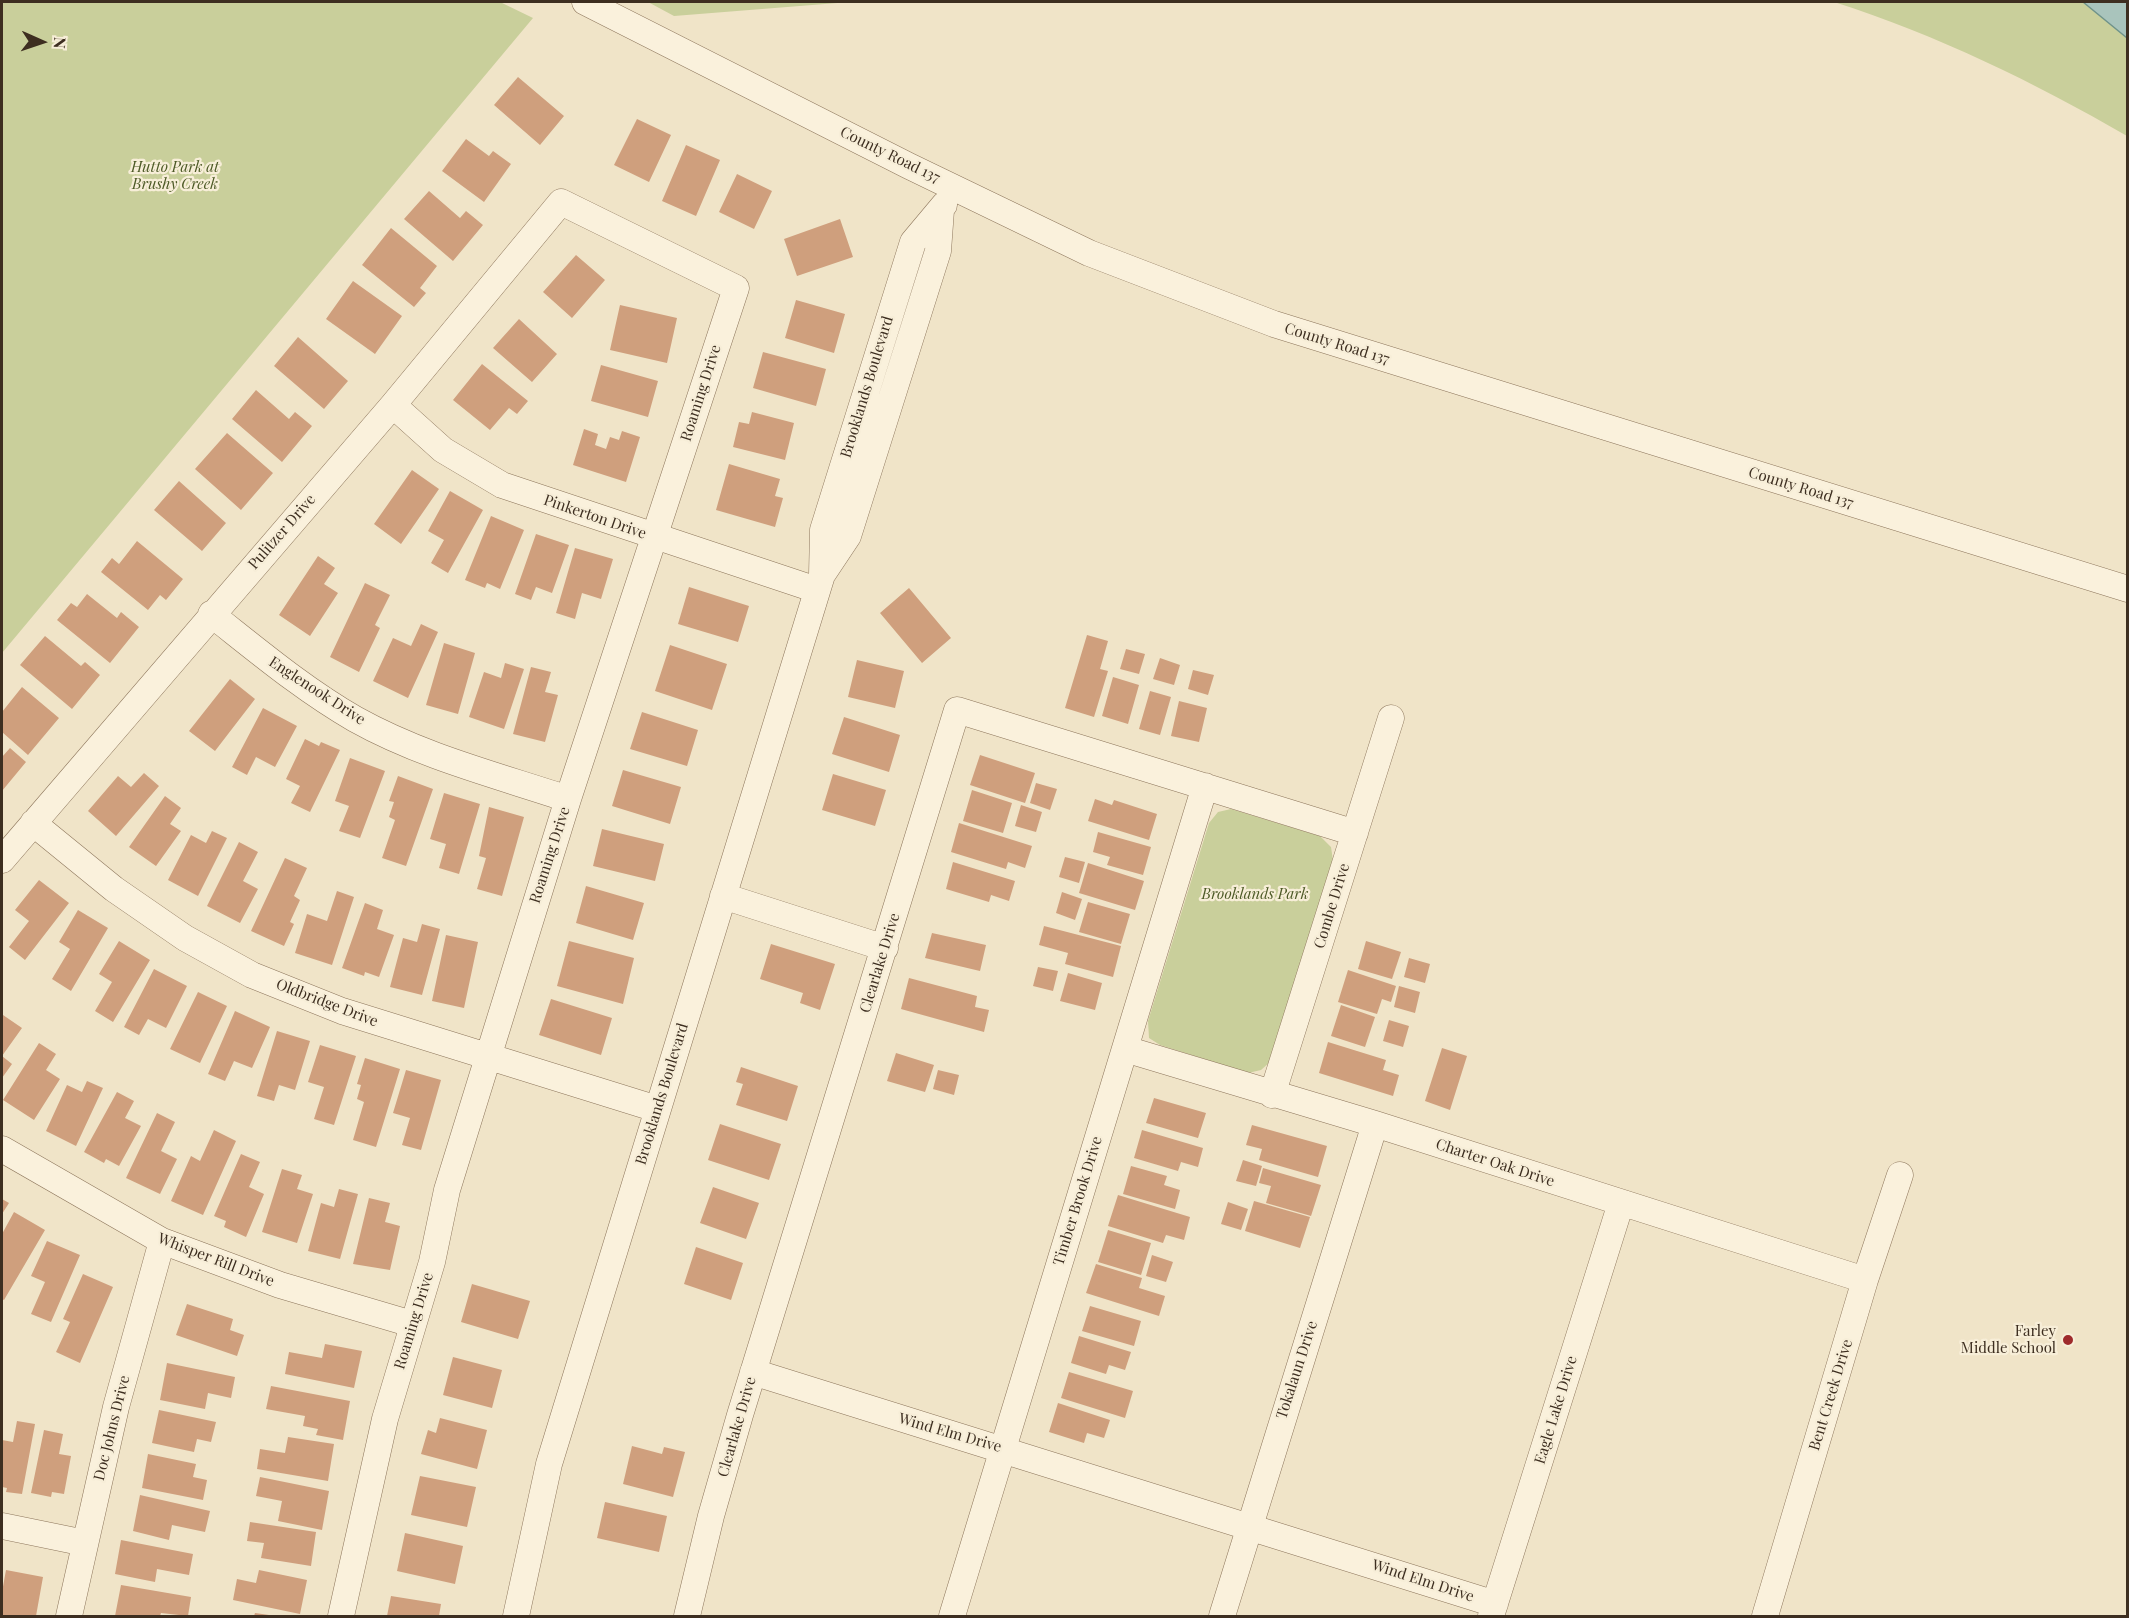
<!DOCTYPE html>
<html>
<head>
<meta charset="utf-8">
<style>
	body { margin:0 }
	#map { position:relative; width:2129px; height:1618px; overflow:hidden; background:#f0e4c8; font-family:"Playfair Display",serif }
	canvas { display:block }
	.frame { position:absolute; inset:0; border:3px solid #3d2e20; pointer-events:none }
	.north { position:absolute; left:12px; top:12px; width:60px; height:60px; -webkit-text-stroke:4px #f7eed8; paint-order:stroke; rotate:93deg; font-size:16px; font-weight:700; line-height:24px; text-align:center; color:#3d2e20 }
	.north::after { content:''; display:block; margin:auto; width:21px; height:27px; background:#3d2e20; clip-path:polygon(50% 0,100% 100%,50% 72%,0 100%) }
</style>
</head>
<body>
<div id="map">
<canvas width="2129" height="1618"></canvas>
<div class="frame"></div>
<div class="north">N</div>
</div>
<script>
const c = document.querySelector('canvas').getContext('2d');
c.lineJoin = 'round';
function fillPath(path, color) { c.fillStyle = color; c.fill(path, 'evenodd'); }
function strokePath(path, color, width, dash) { c.strokeStyle = color; c.lineWidth = width; c.lineCap = dash ? 'butt' : 'round'; c.setLineDash(dash || []); c.stroke(path); }
function write(font, color, halo, rows, align = 'center') {
  c.font = font + ' "Playfair Display",serif'; c.lineWidth = 4.5; c.setLineDash([]); c.textBaseline = 'middle'; c.strokeStyle = halo; c.fillStyle = color; for (const [text, x, y, turn = 0] of rows) {
    c.save(); c.translate(x, y); c.rotate((+turn || 0) * Math.PI / 180); c.textAlign = isNaN(turn) ? turn : align; if (halo) c.strokeText(text, 0, 0); c.fillText(text, 0, 0); c.restore();
  }
}
fillPath(new Path2D(`
	M2 2H500L533 18 2 653Z
	M648 2H850L674 16Z
	M1834 2H2127V136C2034 82 1937 35 1834 2Z
	M1231 809 1320 836 1331 847 1333 861 1270 1062 1261 1070 1248 1073 1160 1045 1149 1038 1148 1021 1209 823 1218 812Z`), '#c9cf9b');
const water = new Path2D(`
	M2083 2H2127V38Z`);
fillPath(water, '#a9c4bc');
strokePath(water, '#6f938a', 1.5);
fillPath(new Path2D(`
	M518 77 564 116 540 145 494 105Z
	M637 119 671 135 649 182 614 165Z
	M466 139 489 156 493 151 511 164 484 202 442 171Z
	M686 145 720 160 696 216 662 201Z
	M737 174 772 191 754 229 719 212Z
	M429 191 460 218 466 211 483 225 453 261 404 219Z
	M840 219 853 257 797 276 784 239Z
	M391 228 437 266 420 288 426 293 414 307 362 265Z
	M576 255 605 280 572 318 543 292Z
	M353 281 402 316 375 354 326 319Z
	M796 300 845 314 834 353 785 338Z
	M620 305 677 318 667 363 610 350Z
	M519 319 557 354 532 382 493 348Z
	M298 337 348 381 324 409 274 366Z
	M763 352 826 369 816 406 753 388Z
	M482 364 528 401 517 414 509 408 490 430 453 400Z
	M601 365 658 381 648 417 591 401Z
	M256 390 289 419 295 412 312 426 282 462 232 419Z
	M752 412 794 423 785 460 733 447 739 422 749 424Z
	M584 429 598 434 595 445 606 449 610 437 619 440 622 431 640 437 626 482 573 465Z
	M227 433 273 473 241 510 195 469Z
	M729 464 780 479 775 496 783 498 775 527 716 510Z
	M412 470 439 489 401 544 374 524Z
	M179 481 226 523 202 551 154 510Z
	M450 491 483 510 448 573 431 563 444 540 428 531Z
	M491 516 524 530 500 589 487 583 485 588 465 580Z
	M536 534 569 545 552 593 536 587 531 600 515 594Z
	M137 541 183 579 166 600 160 595 148 610 101 572 112 558 119 564Z
	M575 548 613 559 601 599 582 593 575 619 556 613Z
	M318 556 335 568 324 584 338 593 310 636 279 615Z
	M365 583 390 595 375 625 380 628 359 672 330 657Z
	M689 587 749 606 738 642 678 624Z
	M909 588 951 638 922 663 880 613Z
	M87 594 117 618 121 612 139 627 110 663 57 620 71 603 77 607Z
	M421 624 438 632 408 698 373 681 393 638 411 646Z
	M1087 635 1108 641 1100 669 1108 671 1094 717 1065 708Z
	M45 636 81 666 85 662 100 675 72 709 20 665Z
	M444 643 475 653 458 714 426 705Z
	M670 645 727 664 712 710 655 691Z
	M1126 649 1145 654 1139 674 1120 669Z
	M1160 658 1180 665 1174 685 1153 679Z
	M857 660 904 671 895 708 848 697Z
	M505 663 524 669 504 729 469 717 484 672 501 678Z
	M531 667 551 672 545 692 558 695 545 742 513 734Z
	M1193 670 1214 675 1208 695 1188 689Z
	M1113 677 1139 685 1128 724 1102 716Z
	M230 679 255 699 215 751 189 731Z
	M22 687 59 718 28 755 2 732V712Z
	M1150 691 1171 697 1160 735 1139 729Z
	M1179 701 1207 708 1199 742 1171 736Z
	M263 708 297 726 275 767 256 757 247 775 232 767Z
	M642 712 698 730 687 766 630 749Z
	M844 717 900 735 889 772 832 754Z
	M305 739 319 746 321 742 340 750 310 812 291 803 300 786 286 779Z
	M10 748 26 762 2 791V757Z
	M980 755 1035 773 1025 803 970 785Z
	M350 758 385 771 360 838 339 831 349 806 335 801Z
	M623 770 681 787 670 824 612 806Z
	M144 773 159 786 116 836 88 811 118 776 131 787Z
	M833 774 886 790 875 826 822 810Z
	M398 776 433 789 406 866 382 858 395 820 389 817 394 802 389 801Z
	M1036 783 1057 789 1050 810 1030 803Z
	M972 790 1012 803 1003 833 963 821Z
	M444 793 480 804 459 874 439 868 446 844 430 839Z
	M165 796 181 808 170 824 181 831 156 866 129 847Z
	M1095 799 1112 805 1114 800 1157 814 1149 840 1088 821Z
	M1021 805 1042 812 1036 832 1015 826Z
	M489 807 524 817 502 896 477 889 486 858 479 856Z
	M959 823 1032 846 1025 868 1008 862 1006 869 951 852Z
	M602 829 664 844 655 881 593 866Z
	M212 831 227 838 198 896 168 880 191 835 206 843Z
	M1098 832 1151 847 1143 875 1107 865 1110 857 1093 852Z
	M239 842 258 852 243 881 258 889 240 923 207 906Z
	M1065 857 1085 862 1079 883 1059 877Z
	M285 858 307 868 294 896 300 900 290 922 294 924 284 946 251 931Z
	M953 862 1015 881 1009 901 991 895 989 902 946 889Z
	M1088 863 1144 881 1135 910 1079 893Z
	M39 880 69 903 25 960 9 947 29 921 15 910Z
	M586 886 644 903 633 940 576 923Z
	M337 891 354 897 332 965 295 953 307 914 327 921Z
	M1062 892 1082 899 1075 920 1056 913Z
	M1088 902 1130 914 1121 944 1079 932Z
	M365 903 383 910 377 929 394 935 379 977 365 972 364 976 342 968Z
	M78 910 108 928 71 991 52 979 70 949 59 942Z
	M422 924 440 929 422 995 390 987 403 938 417 942Z
	M1044 926 1121 946 1113 977 1065 964 1068 953 1039 945Z
	M932 933 986 945 980 971 925 958Z
	M446 935 478 942 464 1008 432 1001Z
	M119 941 150 960 113 1022 95 1011 112 982 99 974Z
	M569 941 634 958 623 1004 557 986Z
	M1366 941 1401 952 1392 979 1358 969Z
	M771 944 835 964 820 1010 800 1003 803 993 760 979Z
	M1409 958 1430 964 1425 983 1404 977Z
	M1038 967 1058 971 1053 991 1033 986Z
	M154 969 187 986 166 1028 148 1019 139 1035 124 1027Z
	M1348 970 1396 986 1391 1002 1382 999 1377 1014 1338 1002Z
	M1068 973 1102 983 1095 1010 1060 1001Z
	M909 978 977 996 975 1007 989 1010 984 1032 901 1009Z
	M1399 986 1420 992 1415 1013 1394 1007Z
	M198 992 227 1006 200 1063 170 1049Z
	M551 999 612 1018 601 1055 539 1035Z
	M1341 1005 1375 1017 1365 1047 1331 1036Z
	M235 1011 270 1027 252 1068 234 1061 225 1081 208 1074Z
	M3 1015 22 1028 2 1056 12 1064 2 1078V1018Z
	M1389 1020 1409 1026 1403 1047 1383 1041Z
	M277 1031 310 1041 295 1090 279 1085 274 1101 257 1096Z
	M1328 1042 1386 1060 1383 1070 1399 1075 1393 1096 1319 1073Z
	M39 1043 56 1054 46 1070 60 1079 34 1120 3 1100Z
	M320 1045 356 1056 334 1125 314 1119 324 1087 308 1082Z
	M1442 1048 1467 1056 1450 1110 1425 1101Z
	M896 1053 934 1065 925 1092 887 1081Z
	M365 1058 400 1069 376 1147 353 1140 364 1102 357 1099 361 1085 357 1084Z
	M741 1067 798 1086 787 1121 736 1105 743 1084 736 1082Z
	M406 1070 441 1080 421 1150 402 1145 410 1118 393 1113Z
	M938 1070 959 1075 954 1095 933 1089Z
	M87 1081 103 1088 76 1146 46 1131 67 1085 82 1092Z
	M117 1092 134 1101 125 1118 141 1126 119 1166 106 1159 104 1163 84 1152Z
	M1154 1098 1206 1113 1198 1138 1146 1123Z
	M157 1113 175 1122 161 1151 177 1159 160 1194 126 1178Z
	M720 1124 781 1144 769 1180 708 1160Z
	M1252 1125 1327 1146 1318 1177 1259 1160 1262 1149 1246 1145Z
	M214 1130 236 1141 203 1215 171 1201 191 1156 200 1161Z
	M1142 1130 1203 1148 1198 1167 1181 1162 1178 1171 1134 1158Z
	M241 1154 260 1162 249 1187 264 1194 246 1237 224 1227 226 1221 214 1216Z
	M1243 1160 1262 1166 1256 1186 1236 1181Z
	M1131 1166 1167 1176 1164 1185 1180 1190 1175 1209 1123 1194Z
	M1263 1168 1321 1185 1311 1216 1266 1203 1271 1186 1259 1183Z
	M282 1169 302 1175 297 1189 313 1194 297 1243 262 1232Z
	M713 1187 759 1203 746 1239 700 1223Z
	M339 1189 358 1194 340 1259 308 1251 321 1203 334 1207Z
	M1118 1195 1190 1217 1184 1240 1166 1235 1163 1243 1108 1226Z
	M369 1198 390 1203 385 1222 400 1226 390 1270 353 1264Z
	M2 1199 9 1203 2 1214Z
	M1254 1201 1310 1217 1300 1248 1245 1231Z
	M1228 1202 1248 1209 1241 1230 1221 1224Z
	M14 1212 45 1230 4 1300 2 1299V1234Z
	M1108 1230 1151 1243 1141 1275 1098 1262Z
	M47 1241 80 1255 51 1322 31 1314 45 1282 31 1276Z
	M696 1247 743 1263 731 1300 684 1284Z
	M1152 1255 1173 1262 1166 1282 1146 1276Z
	M1096 1264 1142 1278 1139 1288 1165 1296 1159 1316 1086 1293Z
	M83 1274 113 1287 80 1363 56 1352 70 1322 63 1319Z
	M472 1284 530 1301 518 1339 461 1322Z
	M187 1304 233 1319 230 1330 244 1335 237 1356 176 1335Z
	M1090 1306 1141 1321 1134 1346 1082 1331Z
	M1079 1336 1131 1352 1125 1370 1109 1365 1106 1374 1071 1363Z
	M325 1344 362 1351 354 1388 285 1374 289 1352 322 1358Z
	M453 1357 502 1370 492 1408 443 1395Z
	M167 1363 235 1377 231 1398 208 1393 205 1409 160 1400Z
	M1069 1372 1133 1391 1125 1418 1061 1398Z
	M271 1386 350 1401 343 1440 316 1435 318 1429 303 1426 305 1416 266 1409Z
	M1058 1403 1110 1420 1104 1438 1087 1433 1084 1443 1049 1432Z
	M159 1410 216 1422 211 1442 197 1439 194 1452 152 1443Z
	M440 1418 487 1430 477 1469 421 1454 428 1430 436 1433Z
	M17 1421 35 1424 22 1494 6 1492 7 1488 2 1487V1440L13 1442Z
	M44 1430 63 1434 59 1454 71 1456 64 1494 52 1492 51 1497 31 1493Z
	M288 1437 334 1444 328 1481 257 1469 260 1449 285 1453Z
	M632 1446 662 1454 664 1447 685 1452 673 1497 623 1484Z
	M148 1454 196 1464 193 1477 207 1480 203 1500 142 1488Z
	M420 1476 476 1487 467 1527 411 1515Z
	M260 1477 329 1491 322 1530 278 1521 282 1501 256 1496Z
	M140 1495 210 1511 205 1532 172 1525 169 1540 133 1531Z
	M605 1502 667 1516 659 1552 597 1538Z
	M250 1522 316 1532 311 1566 261 1558 264 1543 247 1541Z
	M405 1533 463 1546 455 1584 397 1571Z
	M121 1540 193 1554 189 1575 157 1569 155 1582 115 1574Z
	M6 1570 43 1577 36 1616H2V1592Z
	M259 1570 307 1580 300 1614 233 1600 237 1579 256 1583Z
	M121 1585 191 1597 188 1616 161 1613 160 1616H115Z
	M391 1596 441 1604 439 1616H387Z
	M255 1613 269 1615V1616H254Z`), '#cf9f7d');
const minor = new Path2D(`
	M585 2 909 166 1089 253 1274 324 2128 589
	M393 405 443 450 502 485 817 590
	M822 575 823 530 913 242 944 205
	M211 614C258 651 303 689 355 719 421 756 496 775 568 799
	M33 823 114 889 185 938 252 975 342 1011 657 1109
	M2 860 393 405 561 202 736 288 568 799 447 1190 432 1262 385 1419 341 1616
	M723 896 885 948
	M1125 1049 1375 1124 1865 1280
	M1272 1095 1391 718
	M2 1149 162 1241 280 1285 412 1324
	M753 1372 1495 1604
	M2 1526 85 1543
	M69 1616 116 1407 162 1241
	M516 1616 549 1464 822 575 848 536 938 251 941 210
	M687 1616 711 1516 740 1415 957 710 1355 833
	M952 1616 1205 786
	M1222 1616 1375 1124
	M1491 1616 1621 1203
	M1765 1616 1865 1280 1900 1175`);
strokePath(minor, '#8d765c', 27);
strokePath(minor, '#faf1dc', 26);
for (const [x, y, r, color] of [
	[2068,1340,6,"#9e2a2b"]
]) { const dot = new Path2D(); dot.arc(x, y, r, 0, 2 * Math.PI); c.fillStyle = color; c.fill(dot); strokePath(dot, '#f7eed8', 2); }
write('15px', '#3d2e20', '#f7eed8', [
	["County Road 137",890,155,26],
	["County Road 137",1337,344,17],
	["Brooklands Boulevard",867,387,-73],
	["Roaming Drive",701,393,-72],
	["County Road 137",1801,488,17],
	["Pinkerton Drive",595,517,19],
	["Pulitzer Drive",282,532,-49],
	["Englenook Drive",317,691,33],
	["Roaming Drive",550,855,-72],
	["Combe Drive",1332,906,-73],
	["Clearlake Drive",880,963,-73],
	["Oldbridge Drive",327,1003,21],
	["Brooklands Boulevard",662,1094,-73],
	["Charter Oak Drive",1495,1163,18],
	["Timber Brook Drive",1078,1201,-73],
	["Whisper Rill Drive",216,1260,21],
	["Roaming Drive",414,1321,-73],
	["Tokalaun Drive",1297,1370,-72],
	["Bent Creek Drive",1831,1395,-73],
	["Eagle Lake Drive",1556,1410,-73],
	["Clearlake Drive",737,1427,-74],
	["Doc Johns Drive",112,1428,-76],
	["Wind Elm Drive",950,1433,16],
	["Wind Elm Drive",1423,1581,18]
]);
write('italic 15px', '#4d5a26', '#f7eed8', [
	["Hutto Park at",175,167],
	["Brushy Creek",175,184],
	["Brooklands Park",1255,894]
]);
write('15px', '#3d2e20', '#f7eed8', [
	["Farley",2056,1331],
	["Middle School",2056,1348]
], 'right');
</script>
</body>
</html>
